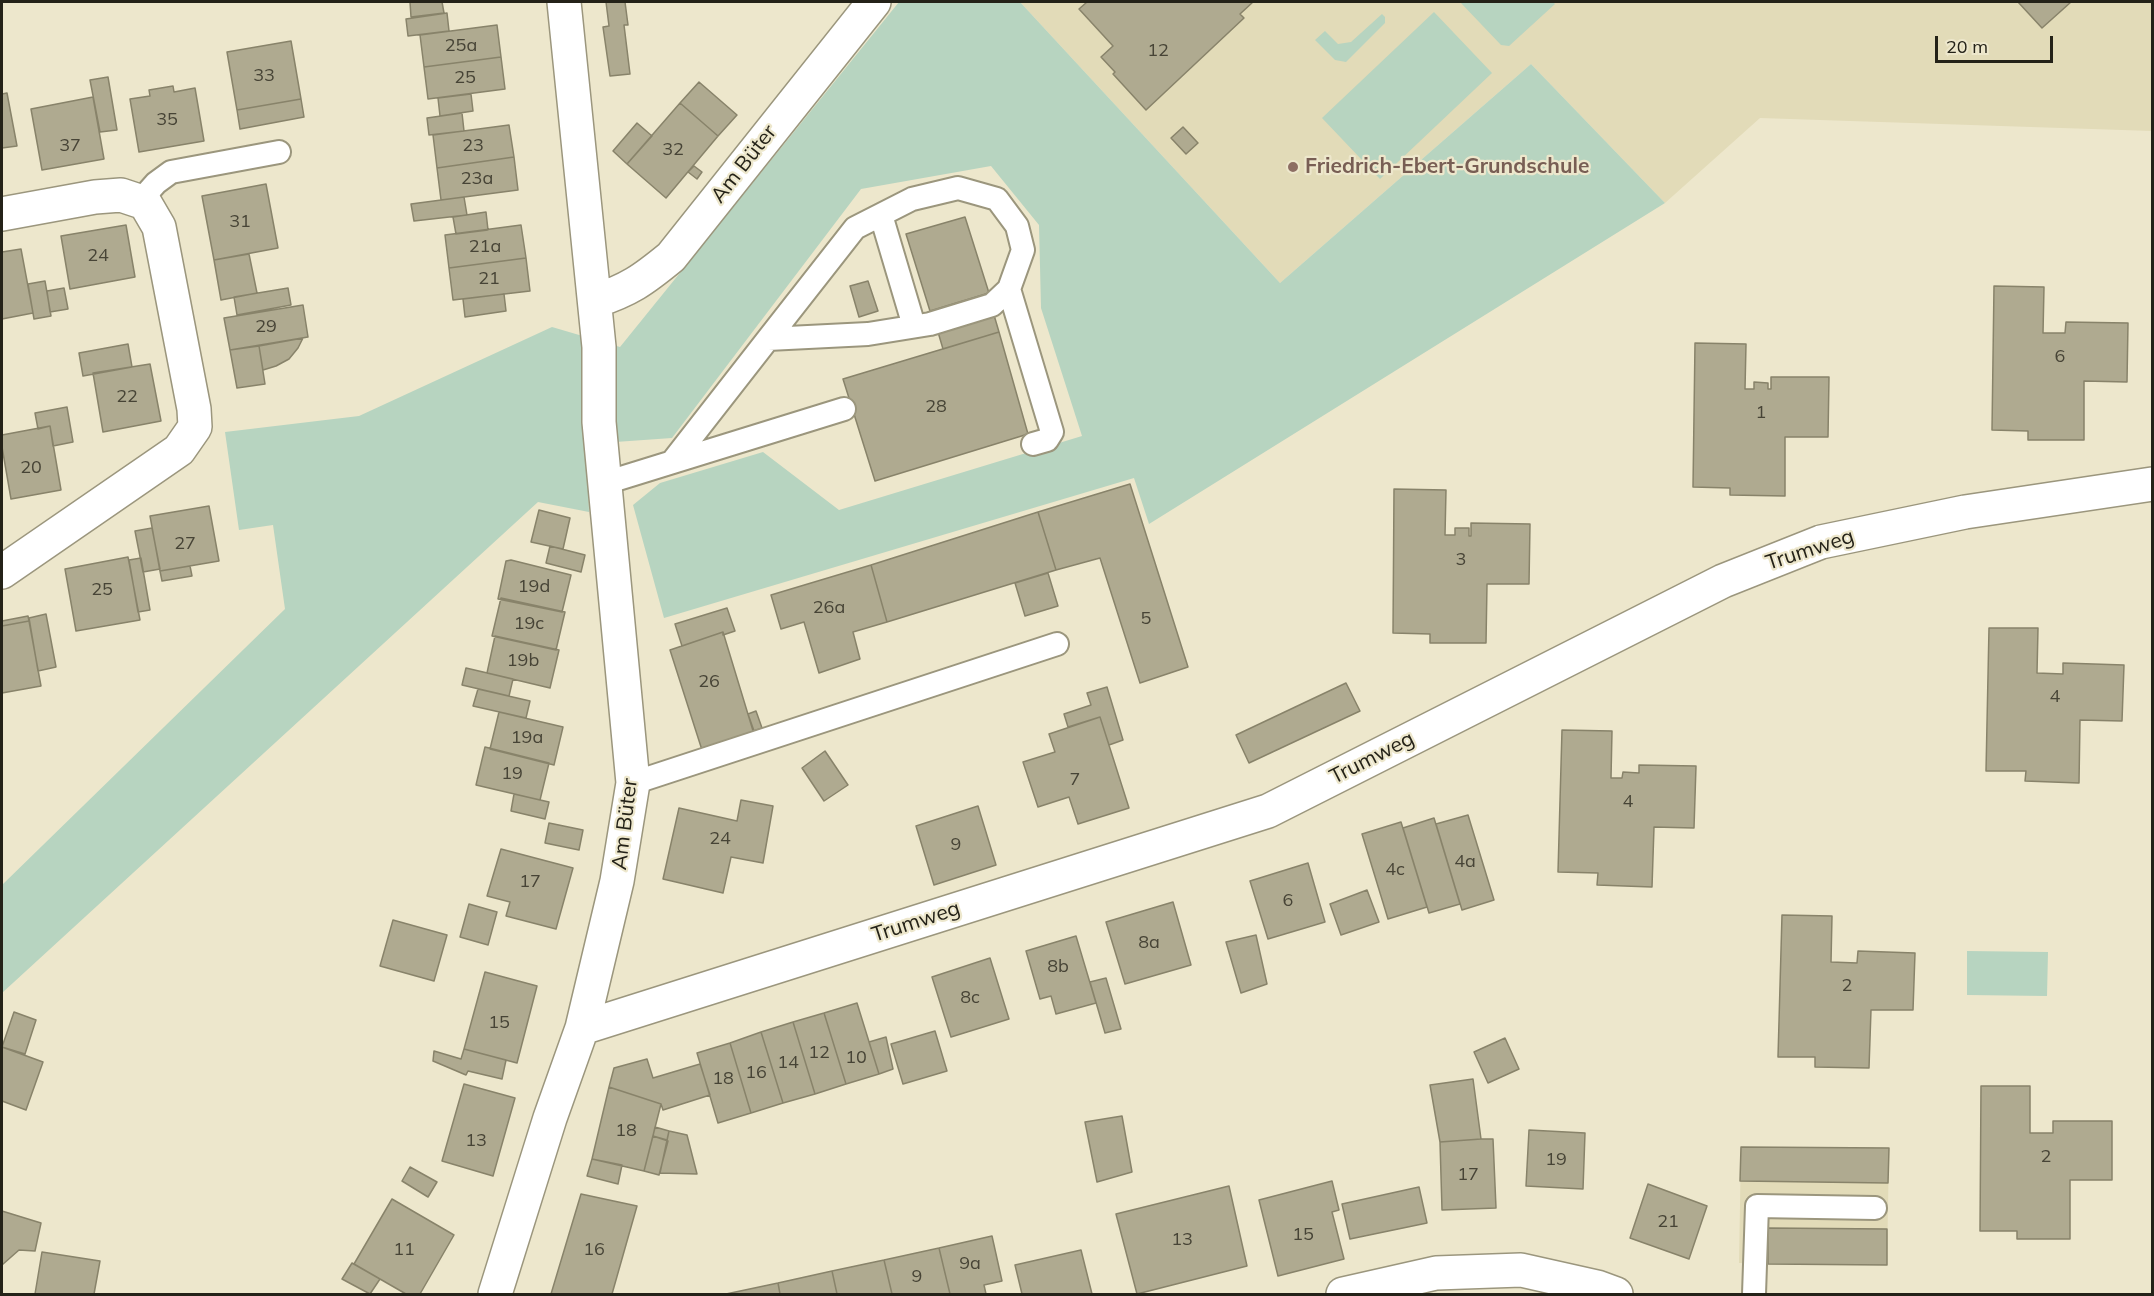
<!DOCTYPE html>
<html>
<head>
<meta charset="utf-8">
<style>
	body { margin:0 }
	#map { position:relative; width:2154px; height:1296px; overflow:hidden; background:#ede7cc; font-family:Mulish,sans-serif }
	canvas { display:block }
	.frame { position:absolute; inset:0; border:3px solid #242218; pointer-events:none }
	.scale { position:absolute; left:1935px; top:36px; width:118px; height:27px; box-sizing:border-box; border:3px solid #242218; border-top:0; padding-left:8px; font-size:18px; line-height:21px; white-space:nowrap; color:#242218; -webkit-text-stroke:4px #ede7cc; paint-order:stroke }
</style>
</head>
<body>
<div id="map">
<canvas width="2154" height="1296"></canvas>
<div class="frame"></div>
<div class="scale">20 m</div>
</div>
<script>
const c = document.querySelector('canvas').getContext('2d');
c.lineJoin = 'round';
function fillPath(path, color) { c.fillStyle = color; c.fill(path, 'evenodd'); }
function strokePath(path, color, width, dash) { c.strokeStyle = color; c.lineWidth = width; c.lineCap = dash ? 'butt' : 'round'; c.setLineDash(dash || []); c.stroke(path); }
function write(font, color, halo, rows, align = 'center') {
  c.font = font + ' Mulish,sans-serif'; c.lineWidth = 4.5; c.setLineDash([]); c.textBaseline = 'middle'; c.strokeStyle = halo; c.fillStyle = color; for (const [text, x, y, turn = 0] of rows) {
    c.save(); c.translate(x, y); c.rotate((+turn || 0) * Math.PI / 180); c.textAlign = isNaN(turn) ? turn : align; if (halo) c.strokeText(text, 0, 0); c.fillText(text, 0, 0); c.restore();
  }
}
fillPath(new Path2D(`
	M1020 2H2152V131L1760 118 1665 203 1531 64 1280 283Z
	M1741 1147 1889 1148 1887 1265 1739 1263Z`), '#e2dbb8');
fillPath(new Path2D(`
	M899 2H1020L1280 283 1531 64 1665 203 1149 524 1134 478 664 618 633 505 660 483 763 452 839 510 1082 436 1041 308 1039 225 991 166 861 189 672 438 587 444 589 512 538 502 2 993V885L285 609 273 525 239 530 225 432 359 416 552 327 620 347Z
	M1460 2H1553L1555 4 1509 46 1501 45Z
	M1434 12 1492 73 1380 179 1322 118Z
	M1382 14 1385 17V23L1346 62 1335 60 1315 40 1325 31 1338 44 1351 42Z
	M1967 951 2048 952 2047 996 1967 995Z`), '#b7d4c0');
const building = new Path2D(`
	M410 2H442L444 13 411 17Z
	M606 2H625L628 25H624L630 74 610 76 603 27 609 26Z
	M1087 2H1253L1240 14 1244 18 1146 110 1113 74 1115 72 1101 57 1113 46 1079 9Z
	M2018 2H2071L2042 28Z
	M447 13 449 31 408 36 406 19Z
	M497 25 501 57 424 67 420 35Z
	M291 41 301 99 237 110 227 52Z
	M501 57 505 89 428 99 424 67Z
	M108 77 117 130 100 132 90 80Z
	M699 82 737 115 718 136 680 103Z
	M173 86 174 92 195 88 204 141 139 152 130 99 150 96 149 90Z
	M7 93 17 146 2 148V94Z
	M471 94 473 111 440 116 438 98Z
	M93 97 104 159 42 170 31 109Z
	M301 99 304 117 240 129 237 110Z
	M680 103 718 136 666 198 627 164Z
	M462 113 464 131 429 135 427 118Z
	M637 123 652 136 627 164 613 151Z
	M509 125 514 157 437 168 433 135Z
	M1183 127 1198 143 1186 154 1171 138Z
	M514 157 518 190 441 200 437 168Z
	M694 166 702 172 697 179 688 172Z
	M266 184 278 248 214 260 202 196Z
	M464 197 467 215 414 221 411 204Z
	M486 212 488 230 456 234 453 217Z
	M965 217 989 293 930 311 906 234Z
	M126 225 135 277 70 289 61 236Z
	M521 225 526 258 449 268 445 235Z
	M21 249 33 313 2 319V252Z
	M249 254 257 293 221 300 214 260Z
	M526 258 530 291 453 300 449 268Z
	M45 281 51 316 34 319 28 284Z
	M868 281 878 311 859 317 850 286Z
	M1994 286 2044 287 2043 333H2065L2066 322 2128 323 2127 382 2084 381V440H2028V431L1992 430Z
	M64 288 68 309 50 312 47 291Z
	M288 288 291 305 237 315 234 297Z
	M504 294 506 311 465 317 463 299Z
	M303 305 308 337 230 350 224 318Z
	M994 315 999 332 943 349 938 332Z
	M999 332 1028 434 875 481 843 379Z
	M303 338 298 348 289 359 276 366 263 370 259 346Z
	M1695 343 1746 344 1745 389H1754V382L1768 383V389H1771V377H1829L1828 437H1785V496L1730 495V488L1693 487Z
	M128 344 132 367 83 376 79 353Z
	M259 346 265 384 237 388 230 350Z
	M150 364 161 421 103 432 93 373Z
	M67 407 73 442 53 446 50 426 38 429 35 413Z
	M50 426 61 490 11 499 2 447V435Z
	M1130 484 1188 667 1140 683 1100 558 1056 570 1038 512Z
	M1394 489 1446 490 1445 535H1455V528H1469V536H1471V523L1530 524 1529 584H1487L1486 643H1430V634L1393 633Z
	M209 506 219 561 160 571 150 516Z
	M539 510 570 518 563 549 531 542Z
	M1038 512 1056 570 887 622 871 565Z
	M152 528 160 569 143 572 135 531Z
	M550 546 585 555 581 572 546 563Z
	M128 557 140 620 76 631 65 569Z
	M141 558 150 610 138 612 129 560Z
	M511 560 571 575 562 612 498 599 506 561Z
	M871 565 887 622 853 632 860 659 819 673 804 622 781 629 771 595Z
	M190 566 192 576 162 581 160 571Z
	M1048 573 1058 606 1025 616 1015 583Z
	M501 598 565 612 556 650 492 636Z
	M727 608 735 631 723 635V632L682 646 675 624Z
	M46 614 56 667 38 671 29 618Z
	M28 616 29 621 2 626V621Z
	M29 621 41 686 2 693V626Z
	M1989 628H2038L2037 673 2063 674V663L2124 665 2122 721 2080 720 2079 783 2025 781 2026 771H1986Z
	M723 632 754 734 702 750 670 650Z
	M495 636 559 650 550 688 487 673Z
	M466 668 513 679 509 696 462 685Z
	M1346 683 1360 711 1249 763 1236 735Z
	M1107 687 1123 740 1109 745 1100 717 1068 727 1064 714 1091 705 1087 693Z
	M478 689 530 701 526 718 473 706Z
	M756 711 762 728 754 731 748 714Z
	M499 712 563 727 554 765 490 749Z
	M1100 717 1129 808 1078 824 1069 797 1038 807 1023 762 1055 752 1049 734Z
	M1562 730 1612 731 1611 778H1622L1623 772 1639 773V765L1696 766 1694 828 1654 827 1652 887 1597 885 1598 873 1558 872Z
	M485 747 549 763 540 800 476 785Z
	M825 751 848 785 824 801 802 768Z
	M514 794 549 802 545 819 511 811Z
	M741 800 773 806 763 863 731 857 723 893 663 879 679 808 737 821Z
	M978 806 996 865 934 885 916 826Z
	M1468 815 1494 900 1462 910 1436 824Z
	M1434 818 1460 904 1429 913 1403 828Z
	M1401 822 1427 907 1388 919 1362 834Z
	M549 823 583 830 579 850 545 843Z
	M501 849 573 868 556 929 506 916 510 902 487 896Z
	M1308 863 1325 922 1268 939 1250 881Z
	M1367 890 1379 922 1341 935 1330 904Z
	M1173 902 1191 965 1125 984 1106 922Z
	M469 904 497 912 488 945 460 937Z
	M1782 915 1832 916 1831 962 1857 963 1858 951 1915 953 1913 1010H1871L1869 1068 1815 1067V1057H1778Z
	M393 920 447 935 434 981 380 966Z
	M1256 935 1267 984 1241 993 1226 942Z
	M1076 936 1096 1003 1056 1014 1051 996 1040 999 1026 951Z
	M990 958 1009 1019 951 1037 932 977Z
	M485 972 537 986 517 1063 464 1049Z
	M1106 978 1121 1029 1105 1033 1090 982Z
	M857 1003 879 1074 846 1084 824 1013Z
	M14 1012 36 1020 25 1054 2 1047Z
	M824 1013 846 1084 815 1094 793 1022Z
	M793 1022 815 1094 783 1103 761 1032Z
	M935 1031 947 1071 903 1084 891 1044Z
	M761 1032 783 1103 751 1113 730 1043Z
	M886 1037 893 1069 879 1074 869 1042Z
	M1505 1038 1519 1069 1488 1083 1474 1052Z
	M730 1043 751 1113 718 1123 697 1053Z
	M2 1047 43 1062 26 1110 2 1101Z
	M464 1049 506 1060 502 1079 468 1071 466 1075 433 1061 434 1051 461 1059Z
	M647 1059 653 1078 700 1064 710 1095 663 1110 661 1104 609 1087 614 1068Z
	M1473 1079 1481 1139 1440 1142 1430 1085Z
	M464 1084 515 1098 493 1176 442 1161Z
	M1981 1086H2030V1133H2053V1121H2112V1180H2070V1239H2017V1231H1980Z
	M609 1087 661 1104 644 1171 592 1159Z
	M1122 1116 1132 1172 1097 1182 1085 1122Z
	M655 1127 669 1131 667 1140 653 1136Z
	M1529 1130 1585 1133 1583 1189 1526 1186Z
	M669 1131 687 1135 697 1174 660 1173Z
	M653 1136 668 1141 659 1175 644 1171Z
	M1481 1139H1493L1496 1208 1442 1210 1440 1142Z
	M1741 1147 1889 1148 1888 1183 1740 1181Z
	M592 1159 622 1165 618 1184 587 1176Z
	M410 1167 437 1182 428 1197 402 1181Z
	M1332 1181 1339 1210 1332 1212 1344 1259 1278 1276 1259 1200Z
	M1648 1184 1707 1206 1689 1259 1630 1238Z
	M1229 1186 1247 1266 1137 1294 1116 1214Z
	M1419 1187 1427 1223 1350 1239 1342 1204Z
	M581 1194 637 1206 612 1294H551Z
	M392 1199 454 1235 420 1294H406L354 1264Z
	M2 1211 41 1223 35 1251 19 1250 2 1265Z
	M1768 1228 1887 1229V1265L1768 1264Z
	M992 1236 1002 1281 984 1285 986 1294H950L939 1248Z
	M939 1248 950 1294H892L884 1260Z
	M1081 1250 1092 1294H1022L1015 1265Z
	M42 1252 100 1261 94 1294H35Z
	M884 1260 892 1294H837L832 1271Z
	M352 1263 380 1279 370 1294 342 1279Z
	M832 1271 837 1294H780L778 1283Z
	M778 1283 780 1294H726Z`);
fillPath(building, '#afaa90');
strokePath(building, '#88836a', 1.5);
const service = new Path2D(`
	M140 201 156 183 171 172 279 152
	M881 215 914 326
	M1009 289 1052 432 1047 440 1033 444
	M672 462 768 339 855 228 912 199 958 188 997 199 1017 226 1023 250 1009 289 992 305 930 324 868 334 768 339
	M605 483 844 409
	M633 783 1057 644
	M1754 1294 1757 1206 1875 1208`);
const minor = new Path2D(`
	M2 214 95 197 121 195 145 203 159 227 194 409 195 427 179 450 2 572
	M595 301C629 290 643 280 671 257L874 2
	M582 1028 1268 811 1723 581 1821 542 1965 512 2152 484
	M495 1294 550 1118 582 1028 617 881 633 783 599 422V347L564 2
	M1343 1294 1436 1273 1521 1270 1597 1287 1616 1294`);
strokePath(service, '#9b967d', 26);
strokePath(minor, '#9b967d', 36);
strokePath(service, '#fff', 22);
strokePath(minor, '#fff', 33);
for (const [x, y, r, color] of [
	[1293,167,6,"#8d6e63"]
]) { const dot = new Path2D(); dot.arc(x, y, r, 0, 2 * Math.PI); c.fillStyle = color; c.fill(dot); strokePath(dot, '#ede7cc', 2); }
write('18px', '#474436', null, [
	["25a",461,46],
	["12",1158,51],
	["33",264,76],
	["25",465,78],
	["35",167,120],
	["37",70,146],
	["23",473,146],
	["32",673,150],
	["23a",477,179],
	["31",240,222],
	["21a",485,247],
	["24",98,256],
	["21",489,279],
	["29",266,327],
	["6",2060,357],
	["22",127,397],
	["28",936,407],
	["1",1761,413],
	["20",31,468],
	["27",185,544],
	["3",1461,560],
	["19d",534,587],
	["25",102,590],
	["26a",829,608],
	["5",1146,619],
	["19c",529,624],
	["19b",523,661],
	["26",709,682],
	["4",2055,697],
	["19a",527,738],
	["19",512,774],
	["7",1075,780],
	["4",1628,802],
	["24",720,839],
	["9",956,845],
	["4a",1465,862],
	["4c",1395,870],
	["17",530,882],
	["6",1288,901],
	["8a",1149,943],
	["8b",1058,967],
	["2",1847,986],
	["8c",970,998],
	["15",499,1023],
	["12",819,1053],
	["10",856,1058],
	["14",788,1063],
	["16",756,1073],
	["18",723,1079],
	["18",626,1131],
	["13",476,1141],
	["2",2046,1157],
	["19",1556,1160],
	["17",1468,1175],
	["21",1668,1222],
	["15",1303,1235],
	["13",1182,1240],
	["11",404,1250],
	["16",594,1250],
	["9a",970,1264],
	["9",917,1277]
]);
write('21px', '#242218', '#ede7cc', [
	["Am Büter",744,164,-52],
	["Trumweg",1810,550,-18],
	["Trumweg",1372,758,-27],
	["Am Büter",625,824,-83],
	["Trumweg",916,922,-18]
]);
write('bold 21px', '#785e54', '#ede7cc', [
	["Friedrich-Ebert-Grundschule",1305,167]
], 'left');
</script>
</body>
</html>
